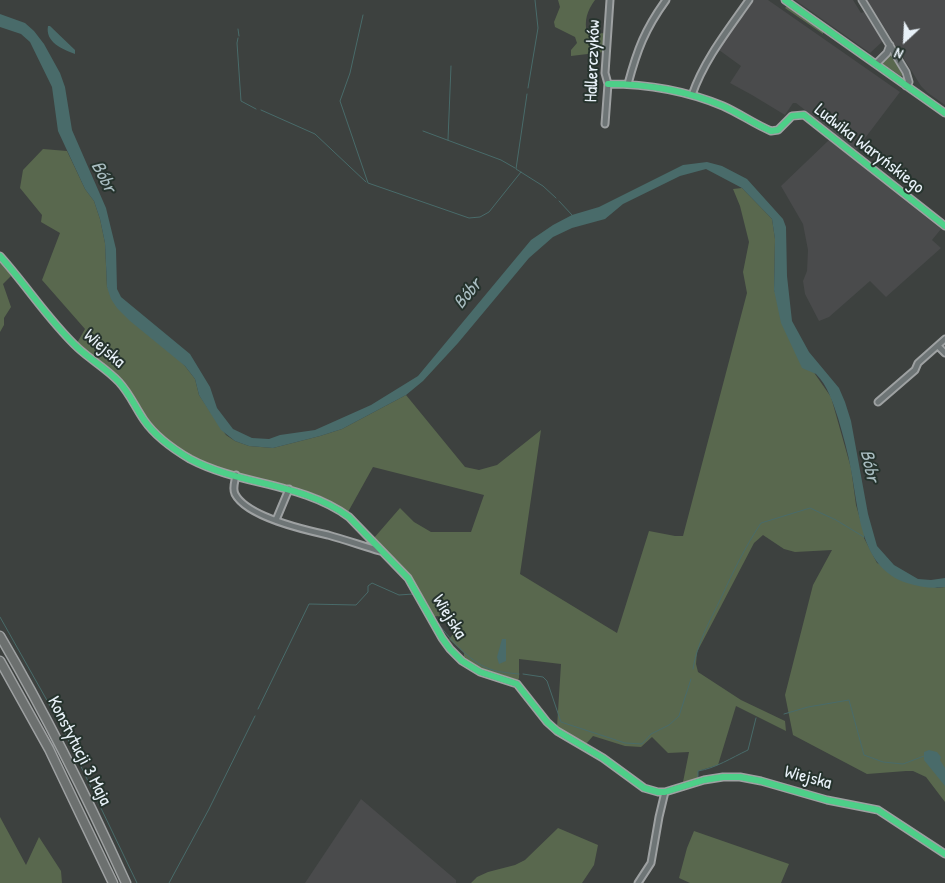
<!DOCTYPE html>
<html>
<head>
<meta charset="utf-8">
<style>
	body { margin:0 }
	#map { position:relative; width:945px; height:883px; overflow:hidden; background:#3d413f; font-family:"Patrick Hand",sans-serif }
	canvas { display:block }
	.north { position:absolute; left:880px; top:15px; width:50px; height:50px; -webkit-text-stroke:4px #26332d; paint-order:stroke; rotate:205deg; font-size:14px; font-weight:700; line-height:20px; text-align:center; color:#e8f1f8 }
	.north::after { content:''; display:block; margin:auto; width:18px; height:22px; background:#e8f1f8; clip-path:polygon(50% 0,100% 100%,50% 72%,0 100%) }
</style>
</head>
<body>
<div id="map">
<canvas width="945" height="883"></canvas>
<div class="north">N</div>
</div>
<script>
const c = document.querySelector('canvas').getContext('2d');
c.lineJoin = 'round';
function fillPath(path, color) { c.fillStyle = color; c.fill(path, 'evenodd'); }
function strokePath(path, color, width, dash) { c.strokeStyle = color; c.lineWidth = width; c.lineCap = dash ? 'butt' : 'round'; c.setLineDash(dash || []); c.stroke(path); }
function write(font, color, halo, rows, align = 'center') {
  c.font = font + ' "Patrick Hand",sans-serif'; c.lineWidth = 4; c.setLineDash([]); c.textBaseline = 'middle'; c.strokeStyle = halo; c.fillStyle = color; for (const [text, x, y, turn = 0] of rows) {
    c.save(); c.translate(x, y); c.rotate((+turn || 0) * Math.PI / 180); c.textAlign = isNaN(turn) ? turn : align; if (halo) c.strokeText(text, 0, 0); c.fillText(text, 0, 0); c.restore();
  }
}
fillPath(new Path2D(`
	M754 0H768L900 92 856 150 796 103H793L785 115 752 95 730 83 741 66 719 50Z
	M795 0H853L861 13 864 12 883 41 870 53Z
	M867 0H945V105L928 93 921 86Z
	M829 140 941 229 932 240 941 248 886 297 870 281 829 317 819 321 805 294 803 281 807 271 808 250 803 224 781 186Z
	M361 799 456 880V883H305Z`), '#4a4b4c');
fillPath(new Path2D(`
	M558 0H595C587 11 584 20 587 34L606 33 604 52 571 56V50L577 43 575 37 555 27 554 22 560 7Z
	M787 6 823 31V34L785 8Z
	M890 54 903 73V75L901 76 883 64V61Z
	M43 149 67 151 85 189 94 201 100 219 105 243 107 287 185 366 195 379 199 395 226 435 235 441 249 446 273 448 320 436 342 429 406 395 465 467 479 470 497 465 541 430 520 574 617 633 649 531 675 536H683L747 293 743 272 749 242 740 206 733 189 742 188 772 219 775 239 774 290 815 374 831 397 851 468 856 505 864 532V538L877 563 937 588 945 587V802L926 777 913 771H906L867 774 793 735 785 695 813 585 832 550 795 552 784 549 763 535 754 543 697 652 696 664 698 672 741 700 785 721 786 731 736 706 718 765 698 771V779L683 782 689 752 668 753 652 737 641 747 625 746 593 736 586 744 563 732 557 727 561 664 519 659V678L518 680 496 673 486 671 464 659V653L449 639 454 633 452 625 438 616 432 617 410 578 374 538 400 508 414 522 431 532H471L484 495 373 467 348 512 326 499 315 494C264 480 207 472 164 438 145 423 137 399 122 380 109 365 91 356 77 343L85 329 42 280 60 233 41 222 42 215 20 188 23 170Z
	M1 261 11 276 3 284 11 307 4 318V325L0 332V262Z
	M0 817 26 865 39 837 61 871 62 883H0Z
	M558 828 598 845 594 865 582 883H471L477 877 488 872 515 865 525 860Z
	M694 831 789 864 781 883H690L679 878 687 848Z`), '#59684e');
fillPath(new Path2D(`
	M0 14 25 23 34 31 44 44 60 73 65 87 72 130 106 208 116 249 117 289 121 297 190 354 210 387 217 408 233 429 252 438 269 439 280 435 315 430 371 405 418 376 531 240 553 225 572 215 599 207 683 165 707 162 722 166 747 179 783 219 786 227 787 276 792 321 809 352 839 388 845 402 851 421 868 514 877 546 894 565 918 579 931 580 945 578V587C932 589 920 587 907 583 860 568 859 511 851 470 848 453 843 435 838 418 833 403 828 386 816 374 812 372 806 370 802 368L781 323 774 290 775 239 772 219 742 188 706 169 680 176 623 204 605 219 572 228 553 237 529 258 458 343 423 381 406 395 342 429 320 436 273 448 249 446 235 441 221 430 199 395 195 379 185 366 130 321 117 308 111 299 107 287 105 243 100 219 94 201 85 189 58 131 52 87 30 42 21 34 0 27Z
	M48 26H50L75 50V54C62 49 45 42 48 26Z
	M502 639H506V661L499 664 497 657Z
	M929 750 937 752 941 757 940 760 945 768V786L924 760V752Z`), '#496b6a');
strokePath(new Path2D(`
	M363 15 350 73 340 101 368 183 469 218 480 217 489 212 521 172
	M238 29 239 36
	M238 38 237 43 241 101 256 109
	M528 88 538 28 535 0
	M527 94 516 169 543 186 556 198
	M261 110 315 134 366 182
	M423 131 501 160 515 168
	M448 140 451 66
	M559 201 572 215
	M375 539C393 557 408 572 421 593
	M420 593C425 599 429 609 433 616 444 633 467 659 485 667 495 672 508 673 519 674
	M0 617 62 727 137 883
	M693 669C697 643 710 621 721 598 733 572 745 547 761 523L810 508 836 520 864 537
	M523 674 543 677 547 681 561 722 625 743 642 744 651 734 669 725 679 716 691 679
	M258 709 309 604 356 605 368 592V586L372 583 399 595 413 594
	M784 714 808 707 849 700 864 755 883 762 903 764 924 756
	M698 777V771C716 768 731 758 748 750L756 718
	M169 883 209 809 255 716`), '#496b6a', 1);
const minor = new Path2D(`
	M608 84C647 84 687 91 723 106 739 113 754 124 771 131L778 130 792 116 804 115 945 226
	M628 84C637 50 645 29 666 0
	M692 95C704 60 728 30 749 0
	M605 124 608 84 605 73 610 0
	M0 256C27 286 49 321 78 348 91 360 107 369 119 382 130 394 135 407 144 420 155 436 173 449 190 459 241 486 301 482 349 517L408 578 442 638 450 649 462 661 480 672 517 684 547 722 557 731 603 758 644 788 658 792H665L704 780 723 777H740L761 781 827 800 878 810 945 854
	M938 346 945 353
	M878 402 915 370 918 363 945 339
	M236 475C235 482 232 488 235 494 247 517 305 530 328 535 346 540 363 546 380 551
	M276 520 289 489
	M638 883 651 863 659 817 665 792`);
const tertiary = new Path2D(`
	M785 0 945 113
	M862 0 906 72 909 82 906 86
	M876 64 887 53 890 45`);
const primary = new Path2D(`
	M0 636C47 716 88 799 126 883
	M0 661 49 749 113 883`);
strokePath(minor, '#9ea1a2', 9);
strokePath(tertiary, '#9ea1a2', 9);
strokePath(primary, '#9ea1a2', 11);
strokePath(minor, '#6e7576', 5);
strokePath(tertiary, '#6e7576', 5.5);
strokePath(primary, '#6c706f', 8);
strokePath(new Path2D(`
	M785 0 945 113
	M608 84C647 84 687 91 723 106 739 113 754 124 771 131L778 130 792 116 804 115 945 226
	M0 256C27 286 49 321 78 348 91 360 107 369 119 382 130 394 135 407 144 420 155 436 173 449 190 459 241 486 301 482 349 517L408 578 442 638 450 649 462 661 480 672 517 684 547 722 557 731 603 758 644 788 658 792H665L704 780 723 777H740L761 781 827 800 878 810 945 854`), '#4dcf88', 6);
write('18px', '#e8f1f8', '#26332d', [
	["Hallerczyków",593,61,-88],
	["Ludwika Waryńskiego",869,149,38],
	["Wiejska",104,349,41],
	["Wiejska",449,617,58],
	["Konstytucji 3 Maja",79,751,63],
	["Wiejska",808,778,15]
]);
write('italic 19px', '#a9bdc1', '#26332d', [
	["Bóbr",103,177,62],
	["Bóbr",468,294,-50],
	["Bóbr",869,466,77]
]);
</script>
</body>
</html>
